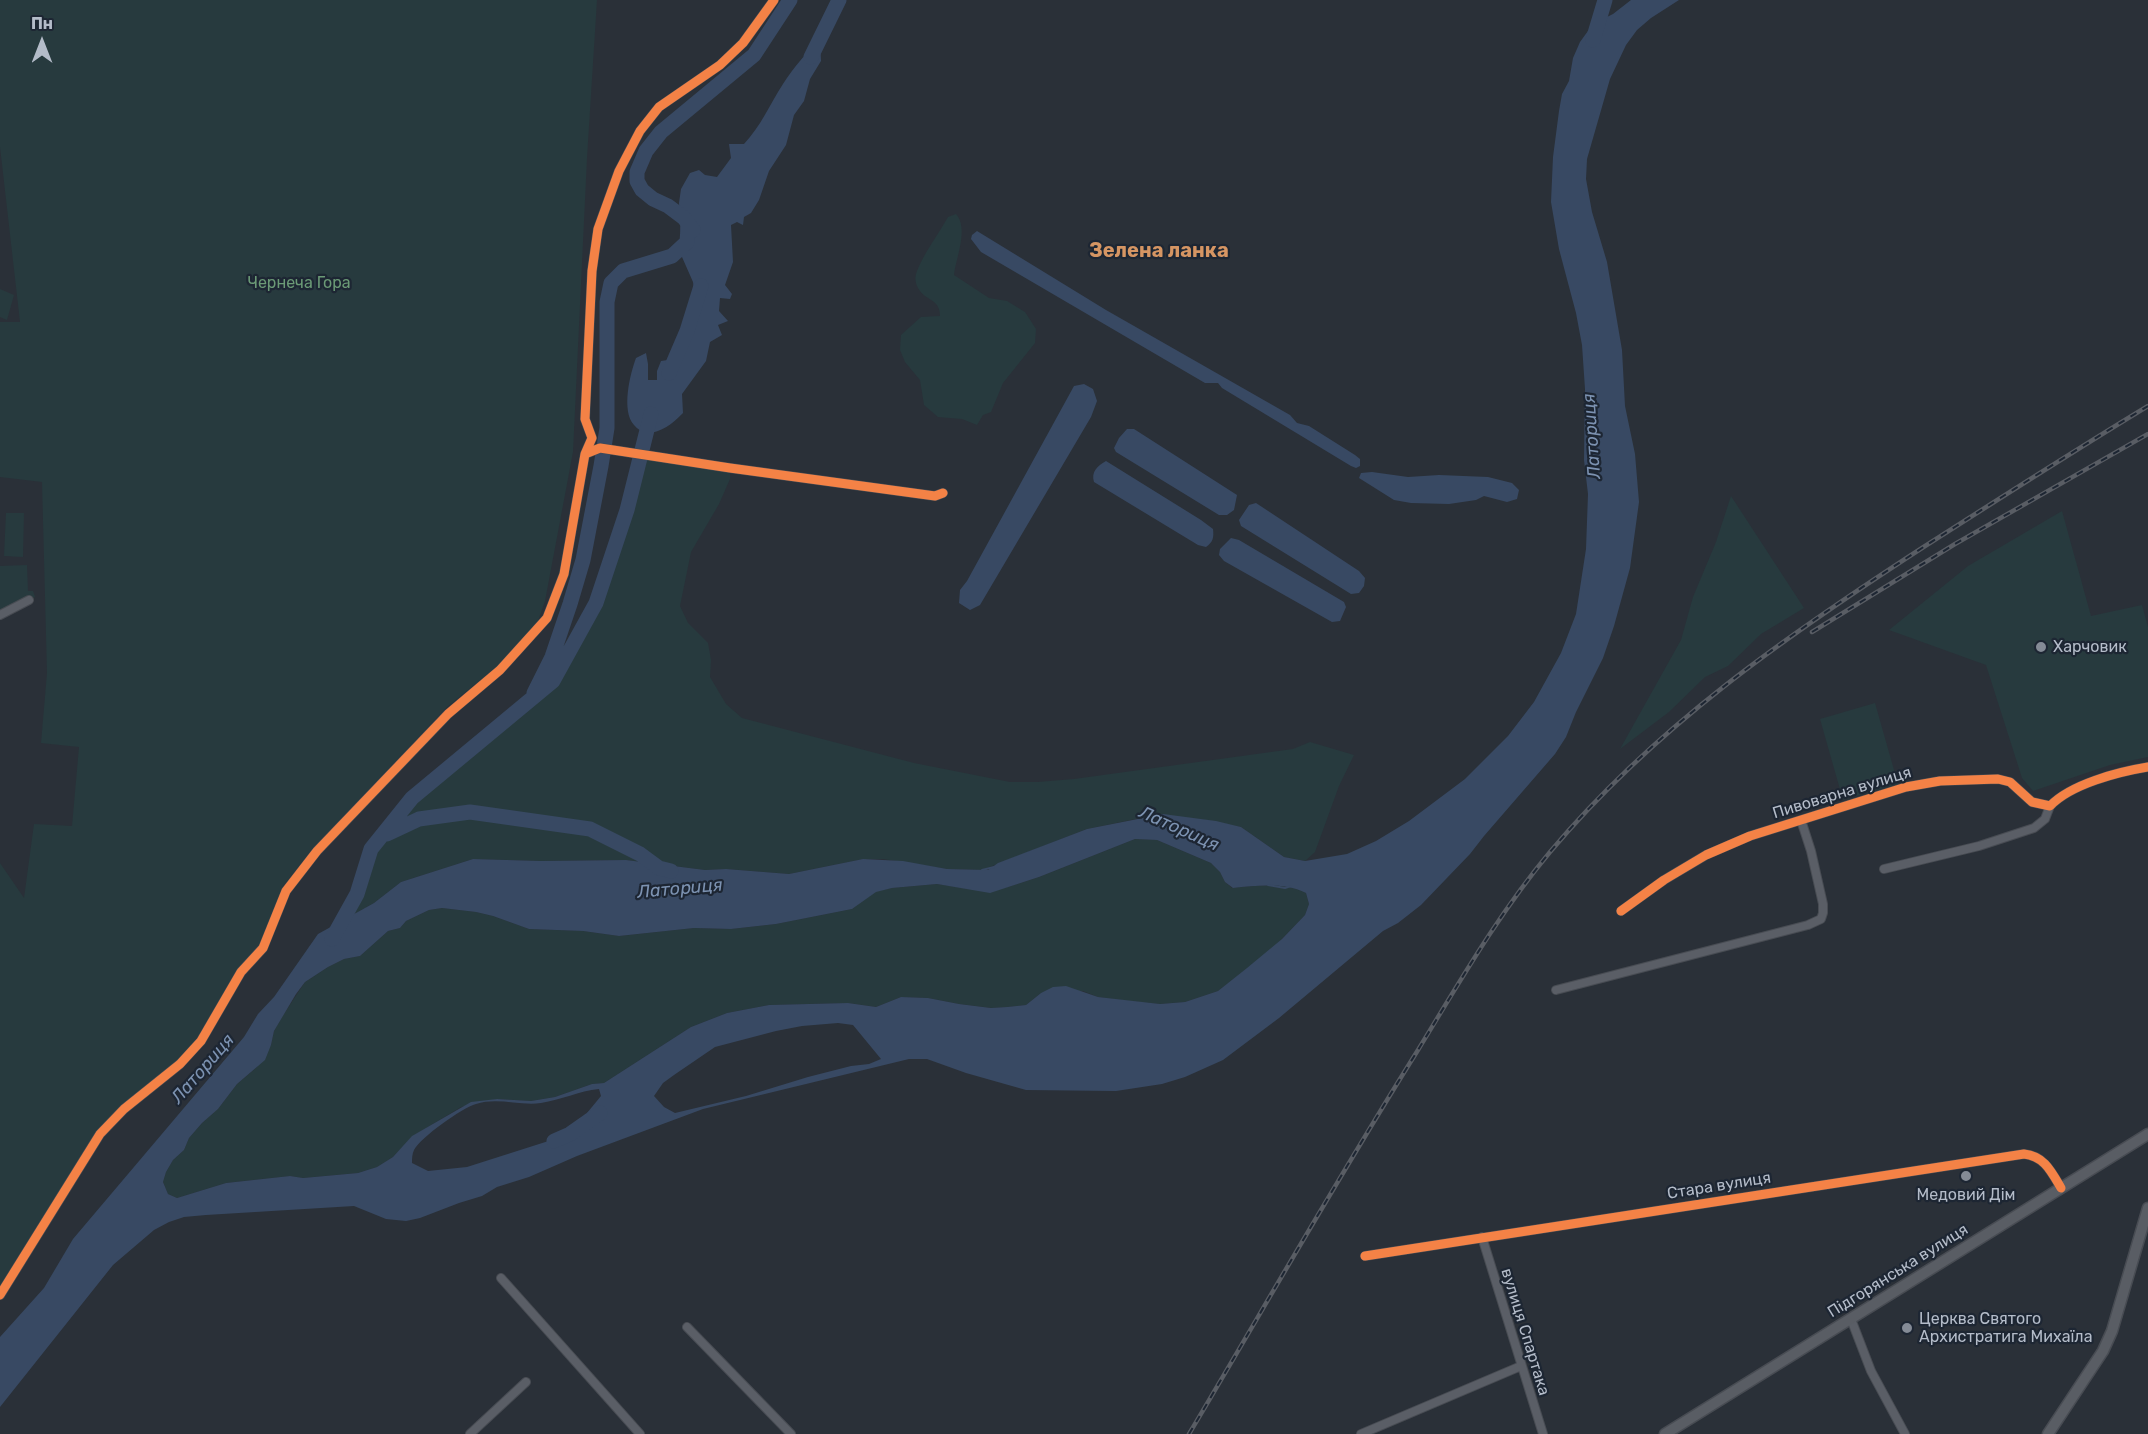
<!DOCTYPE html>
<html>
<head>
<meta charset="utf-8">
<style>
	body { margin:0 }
	#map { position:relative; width:2148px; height:1434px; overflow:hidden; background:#2a3038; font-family:Rubik,sans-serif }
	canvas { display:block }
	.north { position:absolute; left:12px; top:12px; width:60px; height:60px; -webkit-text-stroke:4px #1d2633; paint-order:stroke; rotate:0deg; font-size:16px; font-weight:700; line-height:24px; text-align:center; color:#b4bcc9 }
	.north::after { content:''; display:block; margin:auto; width:21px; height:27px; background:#b4bcc9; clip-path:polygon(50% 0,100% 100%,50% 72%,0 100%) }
</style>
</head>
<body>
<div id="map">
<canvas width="2148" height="1434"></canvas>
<div class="north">Пн</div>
</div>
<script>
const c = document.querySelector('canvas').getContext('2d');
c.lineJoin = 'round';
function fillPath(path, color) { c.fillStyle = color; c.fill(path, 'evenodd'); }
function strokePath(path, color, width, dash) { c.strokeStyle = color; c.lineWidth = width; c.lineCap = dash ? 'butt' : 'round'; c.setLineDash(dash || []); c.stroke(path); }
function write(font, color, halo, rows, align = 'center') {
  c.font = font + ' Rubik,sans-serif'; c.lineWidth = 4.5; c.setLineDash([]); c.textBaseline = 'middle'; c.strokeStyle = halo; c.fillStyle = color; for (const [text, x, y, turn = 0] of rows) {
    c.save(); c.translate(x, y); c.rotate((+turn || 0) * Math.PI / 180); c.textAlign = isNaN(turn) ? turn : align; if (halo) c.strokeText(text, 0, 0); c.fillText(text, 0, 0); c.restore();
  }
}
fillPath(new Path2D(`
	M0 0H597L587 158 573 452 545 601 538 621 500 664 447 707 314 847 283 886 259 947 198 1040 176 1063 124 1105 98 1130 0 1289V863L24 898 34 824 72 826 79 747 41 743 47 673 42 482 0 477V322H20L0 147Z
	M956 214C969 228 956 258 954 275L989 298 1007 301 1025 312 1036 329 1035 343 1003 383 991 412 983 415 977 425 962 419 938 417 924 405 920 380 905 362 900 350 901 335 921 317 940 316C940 304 934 302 925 296 917 290 913 280 917 271 923 255 939 233 948 217Z
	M0 289 14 295 7 320 0 317Z
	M639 459H673L730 468V479L719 504 691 552 680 606 688 623 708 643 711 660 710 677 726 704 742 718 914 763 1010 782H1038L1074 779 1293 749 1310 742 1354 755 1339 786 1315 852 1305 861 1284 857 1241 827 1200 819 1145 817 1087 829 982 870 947 869 883 859H863L789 874 726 869 705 870 626 860 541 861 473 859 401 882 374 903 340 922 357 894 376 843 392 831 412 798 553 681 596 603 627 510Z
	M1731 496 1804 608 1761 634 1728 666 1705 677 1669 712 1620 749 1681 640 1693 597 1716 542Z
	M2062 511 2091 616 2142 605 2148 627V757L2110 765 2033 791 2022 778 1986 665 1889 630 1968 566Z
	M6 513H24L23 557 4 556Z
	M27 565 28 591H33L35 597 0 612V566Z
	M1875 703 1898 784 1843 800 1820 719Z
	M1135 839 1157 840 1211 863 1220 872 1225 882 1232 888C1257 886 1283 882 1306 893L1309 904 1305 915 1272 949 1218 991 1185 1002 1160 1004 1129 1001 1098 997 1083 991 1041 993 1026 1005 1007 1007 992 1008 959 1004 928 998 901 997 876 1007 848 1003 769 1005 727 1013 691 1027 604 1083 592 1084 555 1097 531 1101 497 1099 461 1107 413 1136 393 1157 377 1167 358 1173 303 1178 290 1176 226 1183 177 1198 168 1194 163 1182 166 1172 173 1160 184 1150 189 1138 202 1123 218 1109 237 1084 256 1068 271 1045 274 1031 282 1017 305 982 328 967 344 959 360 956 388 931 400 928 406 921 429 910 442 908 476 912 493 916 529 929 583 931 619 936 694 928 731 929 776 924 852 909 876 891 892 888 937 884 970 889 1008 887 1039 877Z`), '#273a3e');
fillPath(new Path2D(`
	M1631 0H1679L1651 18 1637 30 1626 45 1610 79 1587 159 1586 179 1592 212 1607 262 1622 350 1625 406 1635 454 1639 502 1630 568 1614 626 1603 658 1576 712 1566 737 1555 754 1484 836 1470 854 1421 905 1398 923 1383 931 1279 1018 1223 1060 1185 1077 1162 1084 1116 1091 1026 1090 966 1073 927 1059H909L703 1109 577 1156 529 1177 497 1187 482 1196 459 1203 420 1218 406 1221 386 1219 354 1206 206 1215 184 1217 169 1222 154 1230 113 1265 0 1407V1337L44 1288 73 1239 244 1037 258 1014 274 997 318 934 374 903 401 882 473 859 541 861 626 860 705 870 726 869 789 874 863 859 903 861 947 869 988 870 998 863 1087 829 1163 814 1216 821 1241 827 1284 857 1305 861 1347 854 1376 841 1409 821 1465 779 1508 736 1534 702 1561 653 1576 614 1586 549 1588 494 1584 460 1585 389 1582 345 1576 313 1559 249 1551 202 1553 157 1559 111 1562 94 1569 81 1573 58 1580 42 1593 24 1613 14ZM1135 839 1157 840 1211 863 1220 872 1225 882 1233 888C1257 886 1283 882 1306 893L1309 904 1305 915 1282 939 1247 968 1218 991 1185 1002 1160 1004 1098 997 1066 986 1053 987 1041 993 1026 1005 1007 1007 991 1008 959 1004 928 998 901 997 876 1007 848 1003 769 1005 727 1013 691 1027 604 1083 592 1084 555 1097 531 1101 497 1099 471 1102 412 1136 393 1157 377 1167 358 1173 303 1178 290 1176 226 1183 177 1198 168 1194 163 1182 166 1172 173 1160 184 1150 189 1138 202 1123 218 1109 237 1084 265 1060 271 1045 274 1031 296 994 305 982 328 967 344 959 360 956 388 931 400 928 406 921 429 910 442 908 476 912 493 916 529 929 583 931 619 936 694 928 731 929 776 924 852 909 876 892 892 888 937 884 990 893 1039 877ZM838 1023 853 1025 881 1059 869 1064 851 1066 808 1077 746 1096 675 1113 664 1107 654 1096 663 1083 674 1075 715 1047 776 1031 802 1026ZM599 1089 601 1096 587 1113 583 1130 467 1167 428 1171 412 1163C412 1159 412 1154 414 1150 421 1137 462 1108 476 1104 497 1097 520 1106 541 1103 561 1100 579 1091 599 1089Z
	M820 39 821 61 810 79 804 101 794 115 786 145 769 171 759 200 751 213 744 217 743 225 737 222 731 225 733 262 725 285 732 294 730 299 720 298 719 311 728 321 718 325 722 335 710 342 706 361 682 394 683 413C671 425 663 431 646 434 642 431 637 429 634 425 621 411 630 374 636 358L646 353 648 364V380H657V371L661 361 675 359 687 331 696 303 693 282 682 257 679 203 681 189 690 173 699 170 705 175 717 177 731 158 729 144H744C761 126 770 104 783 84 794 67 806 53 820 39Z
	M977 231 1106 310 1290 415 1297 423 1309 426 1355 455 1360 459V466L1356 468 1351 466 1222 388 1218 383H1205L981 252 971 239 972 235Z
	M1084 384 1093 389 1097 401 1091 417 980 605 970 610 959 603 960 590 967 581 1074 386Z
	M1127 429H1134L1237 495 1234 510 1227 515H1219L1116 452 1114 448 1119 438Z
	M1106 461 1201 520 1213 529C1214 538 1213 542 1206 547L1198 545 1094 482C1091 472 1097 466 1106 461Z
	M1372 472 1408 477 1439 475 1488 477 1512 483 1519 490 1517 499 1507 502 1484 496 1476 500 1449 504 1411 503 1394 500 1359 478 1361 473Z
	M1256 503 1359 571 1365 578 1364 586 1359 593 1351 594 1241 526 1239 520 1249 505Z
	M1231 538 1239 540 1344 602 1346 607 1340 621 1332 622 1224 561 1219 555 1220 549Z`), '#384963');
strokePath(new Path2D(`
	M982 870 994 867
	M1268 885 1285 888 1291 886`), '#384963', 2);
strokePath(new Path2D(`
	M1593 40 1605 0
	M811 57 839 0
	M693 230 684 218 668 206 653 199 642 190 637 181V172L646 151 661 132 754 55 790 0
	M669 373 687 331 701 286
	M534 693 552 657 570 604 583 560 601 466 607 428V302L611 283 623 271 672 256 687 242 688 228
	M387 834 419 819 470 812 590 829 640 854 659 868 671 871
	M332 939 357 894 371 849 412 798 553 681 596 603 627 510 651 414
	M554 1141 570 1134 600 1113`), '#384963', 15);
const street = new Path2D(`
	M585 454 592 438 585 419 592 271 598 229 619 171 640 131 659 107 720 65 743 43 774 0
	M0 615 29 600
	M1884 869 1979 846 2034 828 2045 819 2050 806
	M1621 911 1664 880 1706 855 1750 836 1906 787 1940 781 1998 779 2010 782 2032 802 2050 806C2071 784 2118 772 2148 767
	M1556 990 1808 925 1821 919 1823 913V904L1811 851 1801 820
	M1482 1237 1543 1434
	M1365 1256 2024 1154C2044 1156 2051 1171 2061 1188
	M501 1278 640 1434
	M0 1295 100 1134 124 1109 180 1064 201 1041 241 972 263 948 286 891 317 851 448 714 500 670 547 618 564 574 585 454 600 448 730 468 935 496 943 493
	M1851 1319 1871 1371 1905 1434
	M687 1327 791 1434
	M470 1434 526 1382
	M1361 1434 1521 1366`);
const secondary = new Path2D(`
	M1665 1434 2148 1134
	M2048 1434 2103 1351 2112 1331 2148 1208`);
strokePath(street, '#484c53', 10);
strokePath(secondary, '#484c53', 13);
strokePath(street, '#5a5e66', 8);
strokePath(secondary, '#595d64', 10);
const rail = new Path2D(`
	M1812 632 1955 544 2148 434
	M1189 1434C1265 1306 1339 1176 1418 1050 1459 983 1499 913 1550 852 1656 726 1785 637 1922 548 1997 500 2072 452 2148 406`);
strokePath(rail, '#595d64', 4.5);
strokePath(rail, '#1d2633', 2, [7]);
strokePath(new Path2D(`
	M585 454 592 438 585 419 592 271 598 229 619 171 640 131 659 107 720 65 743 43 774 0
	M1621 911 1664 880 1706 855 1750 836 1906 787 1940 781 1998 779 2010 782 2032 802 2050 806C2071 784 2118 772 2148 767
	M1365 1256 2024 1154C2044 1156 2051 1171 2061 1188
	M0 1295 100 1134 124 1109 180 1064 201 1041 241 972 263 948 286 891 317 851 448 714 500 670 547 618 564 574 585 454 600 448 730 468 935 496 943 493`), '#f48246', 9);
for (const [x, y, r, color] of [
	[2041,647,6,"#848b96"],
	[1966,1176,6,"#848b96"],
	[1907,1328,6,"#848b96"]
]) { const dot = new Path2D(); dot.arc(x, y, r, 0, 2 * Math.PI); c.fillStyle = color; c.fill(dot); strokePath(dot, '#1d2633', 2); }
write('16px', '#6b9a76', '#1d2633', [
	["Чернеча Гора",299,283]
]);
write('16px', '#b4bcc9', '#1d2633', [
	["Харчовик",2053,647],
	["Медовий Дім",1966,1195,"center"],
	["Церква Святого",1919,1319],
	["Архистратига Михаїла",1919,1337]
], 'left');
write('16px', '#b4bcc9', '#1d2633', [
	["Пивоварна вулиця",1842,793,-17],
	["Стара вулиця",1719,1186,-9],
	["Підгорянська вулиця",1898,1271,-32],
	["вулиця Спартака",1525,1332,73]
]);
write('italic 18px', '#7c92b1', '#1d2633', [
	["Латориця",1592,436,-94],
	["Латориця",1179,829,24],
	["Латориця",680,889,-5],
	["Латориця",203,1069,-49]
]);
write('bold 20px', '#d59563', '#1d2633', [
	["Зелена ланка",1159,251]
]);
</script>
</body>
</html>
